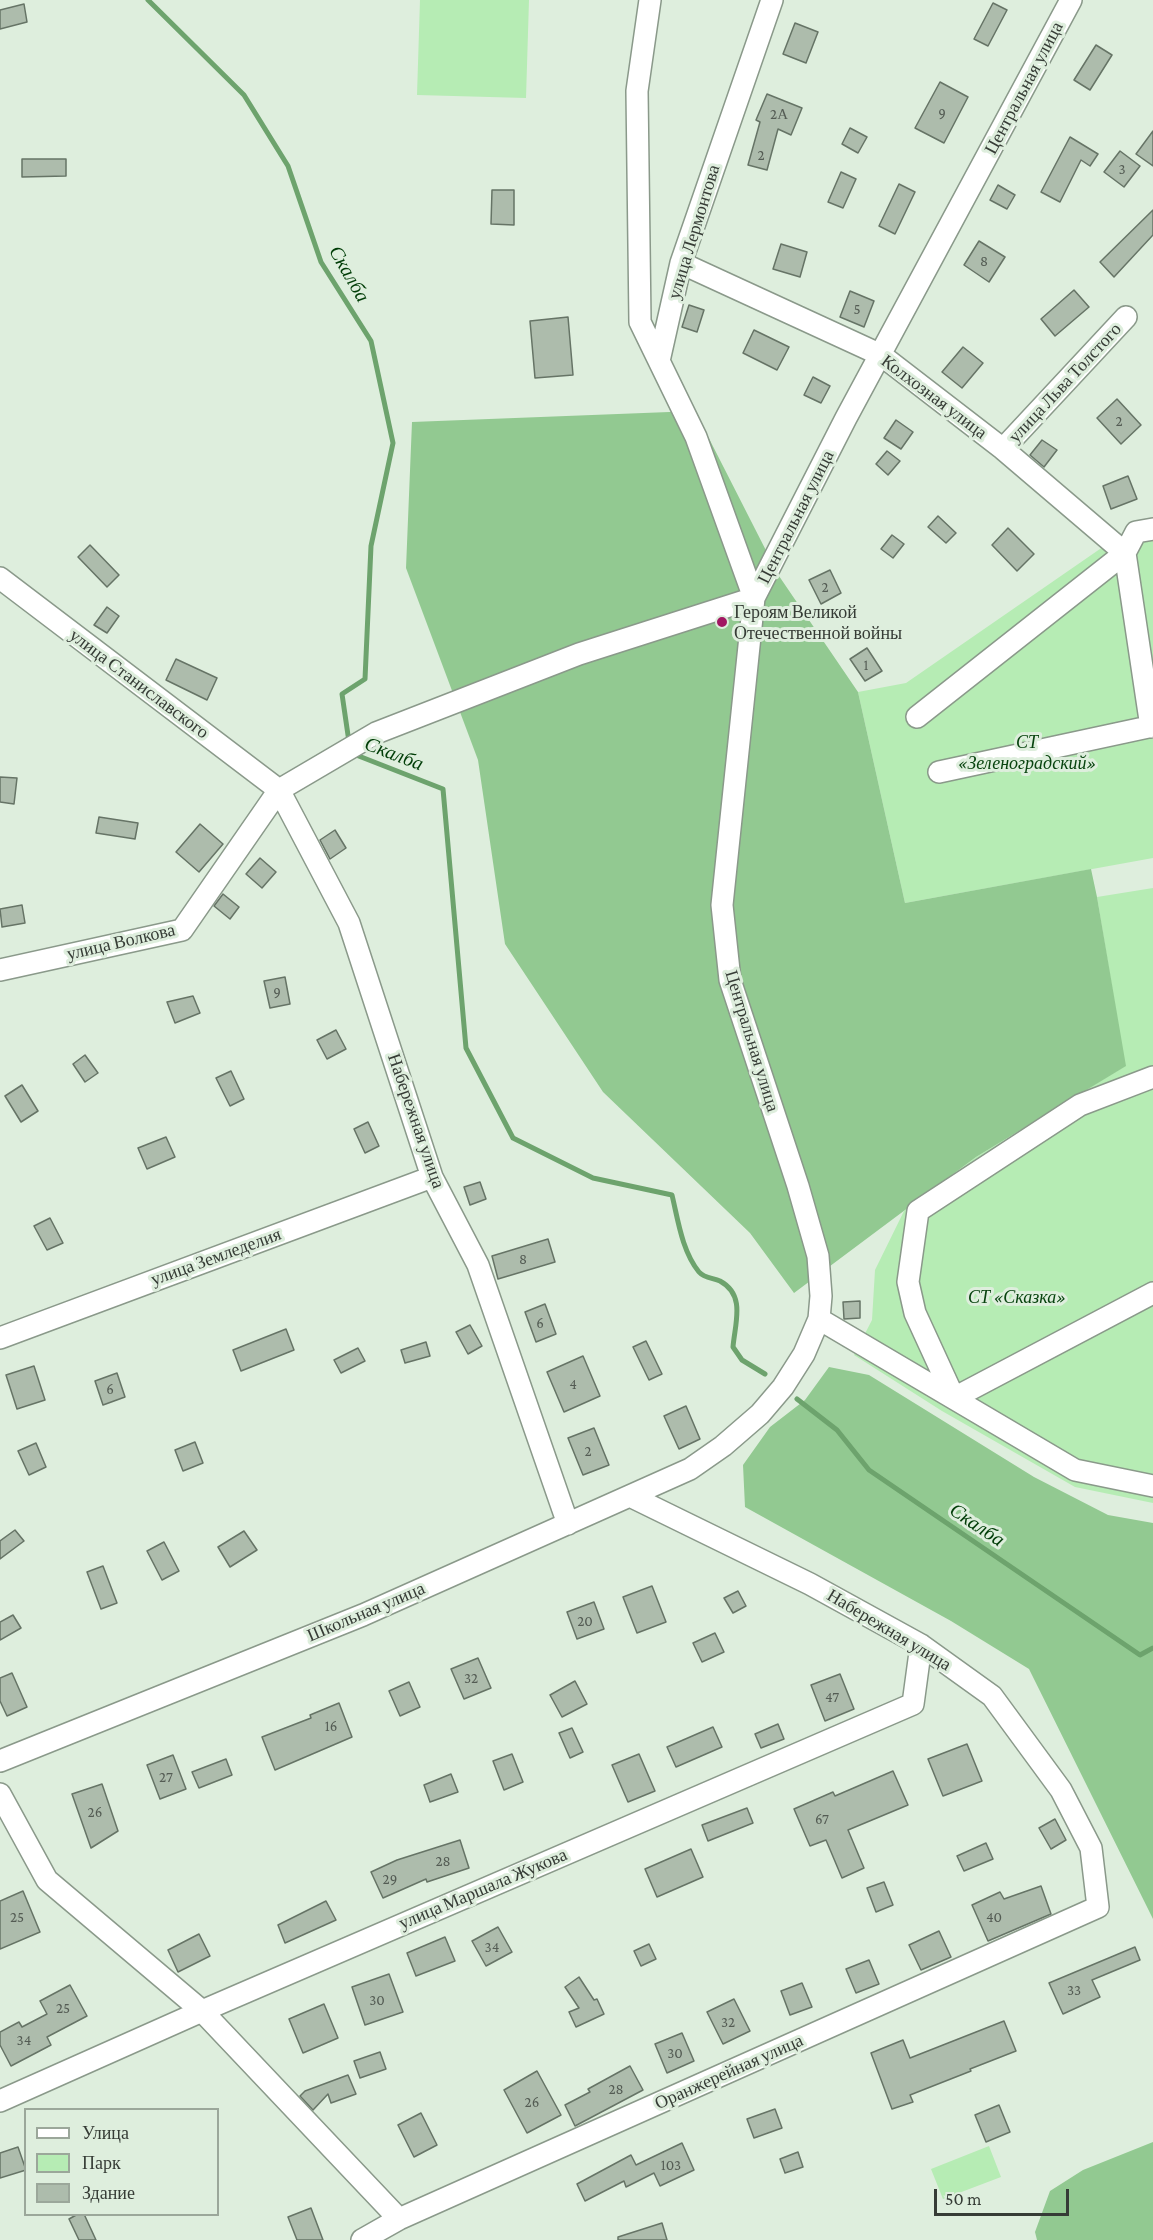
<!DOCTYPE html>
<html>
<head>
<meta charset="utf-8">
<style>
	body { margin:0 }
	#map { position:relative; width:1153px; height:2240px; overflow:hidden; background:#deeedd; font-family:"Crimson Pro",serif }
	canvas { display:block }
	.legend { position:absolute; left:24px; top:2108px; width:195px; height:108px; box-sizing:border-box; background:#deeedd; border:2px solid #9ba79a; margin:0; padding:8px 10px; list-style:none; font-size:18px; color:#363c36 }
	.legend li { display:flex; align-items:center; gap:12px; height:30px }
	.legend b { width:30px; border:2px solid #9ba79a }
	.scale { position:absolute; left:934px; top:2189px; width:135px; height:27px; box-sizing:border-box; border:3px solid #363c36; border-top:0; padding-left:8px; font-size:18px; line-height:21px; white-space:nowrap; color:#363c36; -webkit-text-stroke:4px #deeedd; paint-order:stroke }
</style>
</head>
<body>
<div id="map">
<canvas width="1153" height="2240"></canvas>
<ul class="legend">
<li><b style="height:8px;background:#fff"></b>Улица</li>
<li><b style="height:16px;background:#b6ecb4"></b>Парк</li>
<li><b style="height:16px;background:#adbcac"></b>Здание</li>
</ul>
<div class="scale">50 m</div>
</div>
<script>
const c = document.querySelector('canvas').getContext('2d');
c.lineJoin = 'round';
function fillPath(path, color) { c.fillStyle = color; c.fill(path, 'evenodd'); }
function strokePath(path, color, width, dash) { c.strokeStyle = color; c.lineWidth = width; c.lineCap = dash ? 'butt' : 'round'; c.setLineDash(dash || []); c.stroke(path); }
function write(font, color, halo, rows, align = 'center') {
  c.font = font + ' "Crimson Pro",serif'; c.lineWidth = 6; c.setLineDash([]); c.textBaseline = 'middle'; c.strokeStyle = halo; c.fillStyle = color; for (const [text, x, y, turn = 0] of rows) {
    c.save(); c.translate(x, y); c.rotate((+turn || 0) * Math.PI / 180); c.textAlign = isNaN(turn) ? turn : align; if (halo) c.strokeText(text, 0, 0); c.fillText(text, 0, 0); c.restore();
  }
}
fillPath(new Path2D(`
	M420 0H529L526 98 417 95Z
	M1153 519V858L905 903 858 692 906 683 1139 522Z
	M1153 888V1503L1075 1487 942 1411 854 1355 872 1320 875 1270 904 1211 976 1157 1125 1066 1097 897Z
	M989 2146 1001 2177 943 2199 931 2169Z`), '#b6ecb4');
fillPath(new Path2D(`
	M695 411 779 576 858 692 905 903 1091 869 1097 897 1126 1066 976 1157 794 1293 750 1233 603 1092 505 944 478 760 406 568 412 422Z
	M829 1367 869 1375 1034 1477 1108 1515 1153 1523V1919L1029 1669 951 1621 745 1507 743 1465 770 1427 805 1400Z
	M1153 2142V2240H1037L1035 2232 1050 2191 1083 2170Z`), '#92c991');
strokePath(new Path2D(`
	M148 0 244 95 288 166 321 262 371 341 393 443 371 546 365 679 342 694 349 742
	M351 753 443 789 466 1048 513 1138 593 1178 672 1195C678 1220 682 1251 699 1272 704 1278 713 1278 720 1281 746 1295 735 1323 733 1347L742 1360 765 1374
	M797 1399 837 1430 869 1470 1140 1655 1153 1648`), '#6da36d', 5);
const building = new Path2D(`
	M993 3 1007 10 988 46 974 39Z
	M24 4 27 22 0 29V10Z
	M795 23 818 32 806 63 783 54Z
	M1096 45 1112 55 1090 90 1074 80Z
	M940 82 968 97 944 143 915 128Z
	M767 94 802 108 791 135 778 129 767 170 748 165 760 122 756 120Z
	M850 128 867 137 858 153 842 144Z
	M1153 131V166L1136 154Z
	M1070 137 1098 154 1090 166 1081 160 1060 202 1041 192Z
	M1120 151 1140 166 1124 187 1104 172Z
	M22 159H66V176L22 177Z
	M841 172 856 179 843 208 828 202Z
	M899 184 915 192 895 234 879 226Z
	M998 185 1015 195 1007 209 990 200Z
	M492 190H514V225L491 224Z
	M1153 210V235L1114 277 1100 262Z
	M979 241 1005 257 989 282 964 265Z
	M781 244 807 252 800 277 773 269Z
	M1074 290 1089 307 1055 336 1041 319Z
	M850 291 874 301 864 327 840 317Z
	M689 305 704 310 697 332 682 327Z
	M568 317 573 375 535 378 530 321Z
	M754 330 789 347 777 370 743 353Z
	M963 347 983 363 962 388 942 372Z
	M813 377 830 386 821 403 804 395Z
	M1117 399 1141 425 1121 444 1097 418Z
	M896 420 913 432 901 449 884 438Z
	M1042 440 1057 450 1044 467 1030 455Z
	M887 451 900 461 888 475 876 464Z
	M1128 476 1137 499 1111 509 1103 486Z
	M938 516 956 533 946 543 928 527Z
	M1008 528 1034 554 1017 571 992 545Z
	M892 535 904 544 893 558 881 549Z
	M90 545 119 575 107 587 78 557Z
	M830 570 841 593 821 604 809 580Z
	M107 607 119 616 107 633 94 625Z
	M867 648 882 671 865 681 850 659Z
	M176 659 217 678 207 700 166 680Z
	M0 777 17 778 14 804 0 802Z
	M99 817 138 823 135 839 96 833Z
	M200 824 223 844 199 872 176 852Z
	M335 830 346 848 330 859 320 840Z
	M260 858 276 872 262 888 246 874Z
	M223 894 239 907 230 919 214 906Z
	M22 905 25 923 2 927 0 909Z
	M285 977 290 1004 270 1008 264 981Z
	M193 996 200 1013 175 1023 167 1002Z
	M336 1030 346 1049 327 1059 317 1040Z
	M85 1055 98 1073 85 1082 73 1064Z
	M231 1071 244 1099 230 1106 216 1078Z
	M22 1085 38 1111 21 1122 5 1096Z
	M368 1122 379 1146 365 1153 354 1129Z
	M166 1137 175 1157 147 1169 138 1148Z
	M480 1182 486 1199 470 1205 464 1187Z
	M50 1218 63 1243 47 1250 34 1226Z
	M548 1239 555 1262 498 1279 492 1256Z
	M860 1301V1318L844 1319 843 1302Z
	M545 1304 556 1334 536 1342 525 1312Z
	M470 1325 482 1346 468 1354 456 1332Z
	M286 1329 294 1350 241 1371 233 1350Z
	M646 1341 662 1374 649 1380 633 1347Z
	M426 1342 430 1356 405 1363 401 1350Z
	M358 1348 365 1361 341 1373 334 1360Z
	M583 1356 600 1396 564 1412 547 1372Z
	M34 1366 45 1400 17 1409 6 1375Z
	M117 1373 125 1397 103 1405 95 1381Z
	M686 1406 700 1439 679 1449 664 1416Z
	M594 1428 609 1465 583 1475 568 1438Z
	M195 1442 203 1463 183 1471 175 1450Z
	M36 1443 46 1467 29 1475 18 1451Z
	M15 1530 24 1541 0 1559V1541Z
	M244 1531 257 1550 230 1567 218 1547Z
	M164 1542 179 1571 162 1580 147 1551Z
	M103 1566 117 1603 101 1609 87 1572Z
	M652 1586 666 1622 637 1633 623 1597Z
	M738 1591 746 1606 733 1613 724 1598Z
	M594 1602 604 1629 577 1639 567 1612Z
	M13 1615 21 1628 0 1640V1622Z
	M715 1633 724 1652 702 1662 693 1643Z
	M478 1658 491 1688 464 1699 451 1669Z
	M12 1673 27 1707 7 1716 0 1701V1678Z
	M840 1674 854 1709 825 1721 811 1685Z
	M575 1681 587 1704 562 1717 550 1695Z
	M409 1682 420 1707 400 1716 389 1691Z
	M339 1703 352 1737 275 1770 262 1737 311 1718 310 1715Z
	M778 1724 784 1739 761 1748 755 1734Z
	M713 1727 722 1747 676 1767 667 1747Z
	M572 1728 583 1752 570 1758 559 1733Z
	M967 1744 982 1781 943 1796 928 1759Z
	M512 1754 523 1782 504 1790 493 1761Z
	M639 1754 655 1791 628 1802 612 1765Z
	M173 1755 186 1789 160 1799 147 1765Z
	M226 1759 232 1775 199 1788 192 1772Z
	M893 1771 908 1805 848 1830 864 1868 842 1878 826 1840 810 1846 794 1809 833 1792 835 1796Z
	M451 1774 458 1792 430 1802 424 1785Z
	M102 1784 118 1831 91 1848 72 1794Z
	M747 1808 753 1823 708 1841 702 1825Z
	M1055 1819 1066 1840 1051 1849 1039 1828Z
	M460 1840 469 1868 427 1882 426 1879 383 1898 371 1872 397 1860Z
	M986 1843 993 1859 964 1871 957 1856Z
	M691 1849 703 1877 657 1897 645 1869Z
	M884 1882 893 1905 876 1912 867 1888Z
	M1041 1886 1051 1914 988 1941 972 1905 1000 1892 1004 1899Z
	M23 1891 40 1932 0 1949V1901Z
	M326 1901 336 1920 285 1943 278 1925Z
	M498 1927 512 1952 486 1966 472 1941Z
	M939 1931 951 1957 921 1970 909 1945Z
	M199 1934 210 1956 178 1972 168 1950Z
	M445 1937 455 1961 416 1976 407 1953Z
	M649 1944 656 1959 641 1966 634 1951Z
	M1135 1947 1140 1960 1092 1980 1100 1997 1063 2014 1049 1983Z
	M869 1960 879 1984 856 1993 846 1969Z
	M389 1974 403 2012 365 2025 352 1987Z
	M579 1977 594 2000 597 1999 604 2014 576 2027 569 2012 579 2008 565 1987Z
	M802 1983 812 2007 790 2015 781 1991Z
	M70 1985 87 2016 47 2037 51 2045 11 2066 0 2045V2032L19 2022 22 2027 47 2014 40 2001Z
	M734 1999 750 2031 723 2044 707 2012Z
	M324 2004 338 2038 303 2053 289 2019Z
	M1004 2021 1016 2051 970 2069 971 2071 910 2095 913 2102 892 2109 871 2053 903 2040 910 2058Z
	M682 2033 694 2061 667 2073 655 2044Z
	M380 2052 386 2069 360 2078 354 2061Z
	M630 2066 643 2090 575 2126 565 2105 590 2092 588 2089Z
	M537 2071 561 2115 527 2133 504 2090Z
	M348 2075 356 2094 331 2103 328 2094 313 2110 300 2096 305 2091Z
	M999 2105 1010 2132 986 2142 975 2115Z
	M775 2109 782 2128 754 2138 747 2119Z
	M421 2113 437 2145 414 2157 398 2125Z
	M682 2143 694 2170 660 2186 654 2173 626 2187 624 2181 585 2201 577 2184 631 2155 636 2165Z
	M18 2147 26 2170 0 2178V2153Z
	M798 2152 803 2167 785 2173 780 2159Z
	M311 2208 323 2240H297L288 2217Z
	M78 2214H84L96 2240H79L69 2219Z
	M662 2223 667 2240H618V2237Z`);
fillPath(building, '#adbcac');
strokePath(building, '#667466', 1.5);
const minor = new Path2D(`
	M650 0 637 91 640 322 659 361
	M681 263 881 355 1003 449 1125 553 1136 532 1153 529
	M1003 449 1126 317
	M0 578 279 790 349 923 432 1177 478 1265 568 1524
	M917 717 1125 553 1151 727
	M939 772 1153 726
	M0 970 182 930 279 790 376 733 579 654 754 598 696 437 659 361 681 263 772 0
	M1153 1077 1080 1105 918 1211 908 1282 915 1313 954 1398 1153 1293
	M819 1319 1075 1470 1153 1486
	M0 1338 432 1177
	M0 1761 363 1615 690 1469 723 1446 760 1414 783 1387 804 1354 819 1319 821 1296 818 1256 798 1186 730 980 722 905 754 598 846 418 1071 0
	M0 1794 47 1880 202 2011 399 2219
	M0 2101 202 2011 913 1704 921 1645
	M362 2240 399 2219 1098 1907 1091 1848 1061 1790 992 1696 921 1645 810 1584 630 1496`);
strokePath(minor, '#8a998a', 24);
strokePath(minor, '#fff', 21);
for (const [x, y, r, color] of [
	[722,622,6,"#a11762"]
]) { const dot = new Path2D(); dot.arc(x, y, r, 0, 2 * Math.PI); c.fillStyle = color; c.fill(dot); strokePath(dot, '#deeedd', 2); }
write('15px', '#545c54', null, [
	["9",942,113],
	["2А",779,114],
	["2",761,155],
	["3",1122,169],
	["8",984,261],
	["5",857,309],
	["2",1119,421],
	["2",825,587],
	["1",866,665],
	["9",277,992],
	["8",523,1259],
	["6",540,1323],
	["4",573,1384],
	["6",110,1389],
	["2",588,1451],
	["20",585,1621],
	["32",471,1678],
	["47",832,1697],
	["16",331,1726],
	["27",166,1777],
	["26",95,1812],
	["67",822,1819],
	["28",443,1861],
	["29",390,1879],
	["25",17,1917],
	["40",994,1917],
	["34",492,1947],
	["33",1074,1990],
	["30",377,2000],
	["25",63,2008],
	["32",728,2022],
	["34",24,2040],
	["30",675,2053],
	["28",616,2089],
	["26",532,2102],
	["103",671,2165]
]);
write('18px', '#363c36', '#deeedd', [
	["Центральная улица",1024,88,-62],
	["улица Лермонтова",694,232,-73],
	["улица Льва Толстого",1065,383,-47],
	["Колхозная улица",934,397,37],
	["Центральная улица",796,517,-63],
	["улица Станиславского",139,684,37],
	["улица Волкова",121,942,-13],
	["Центральная улица",752,1041,73],
	["Набережная улица",416,1121,71],
	["улица Земледелия",216,1257,-20],
	["Школьная улица",366,1612,-23],
	["Набережная улица",889,1630,31],
	["улица Маршала Жукова",483,1889,-23],
	["Оранжерейная улица",729,2072,-24]
]);
write('18px', '#363c36', '#deeedd', [
	["Героям Великой",734,612],
	["Отечественной войны",734,633]
], 'left');
write('italic 18px', '#08440f', '#deeedd', [
	["СТ",1027,742],
	["«Зеленоградский»",1027,763],
	["СТ «Сказка»",1017,1297]
]);
write('italic 20px', '#003d07', '#deeedd', [
	["Скалба",349,274,60],
	["Скалба",394,754,21],
	["Скалба",977,1525,34]
]);
</script>
</body>
</html>
